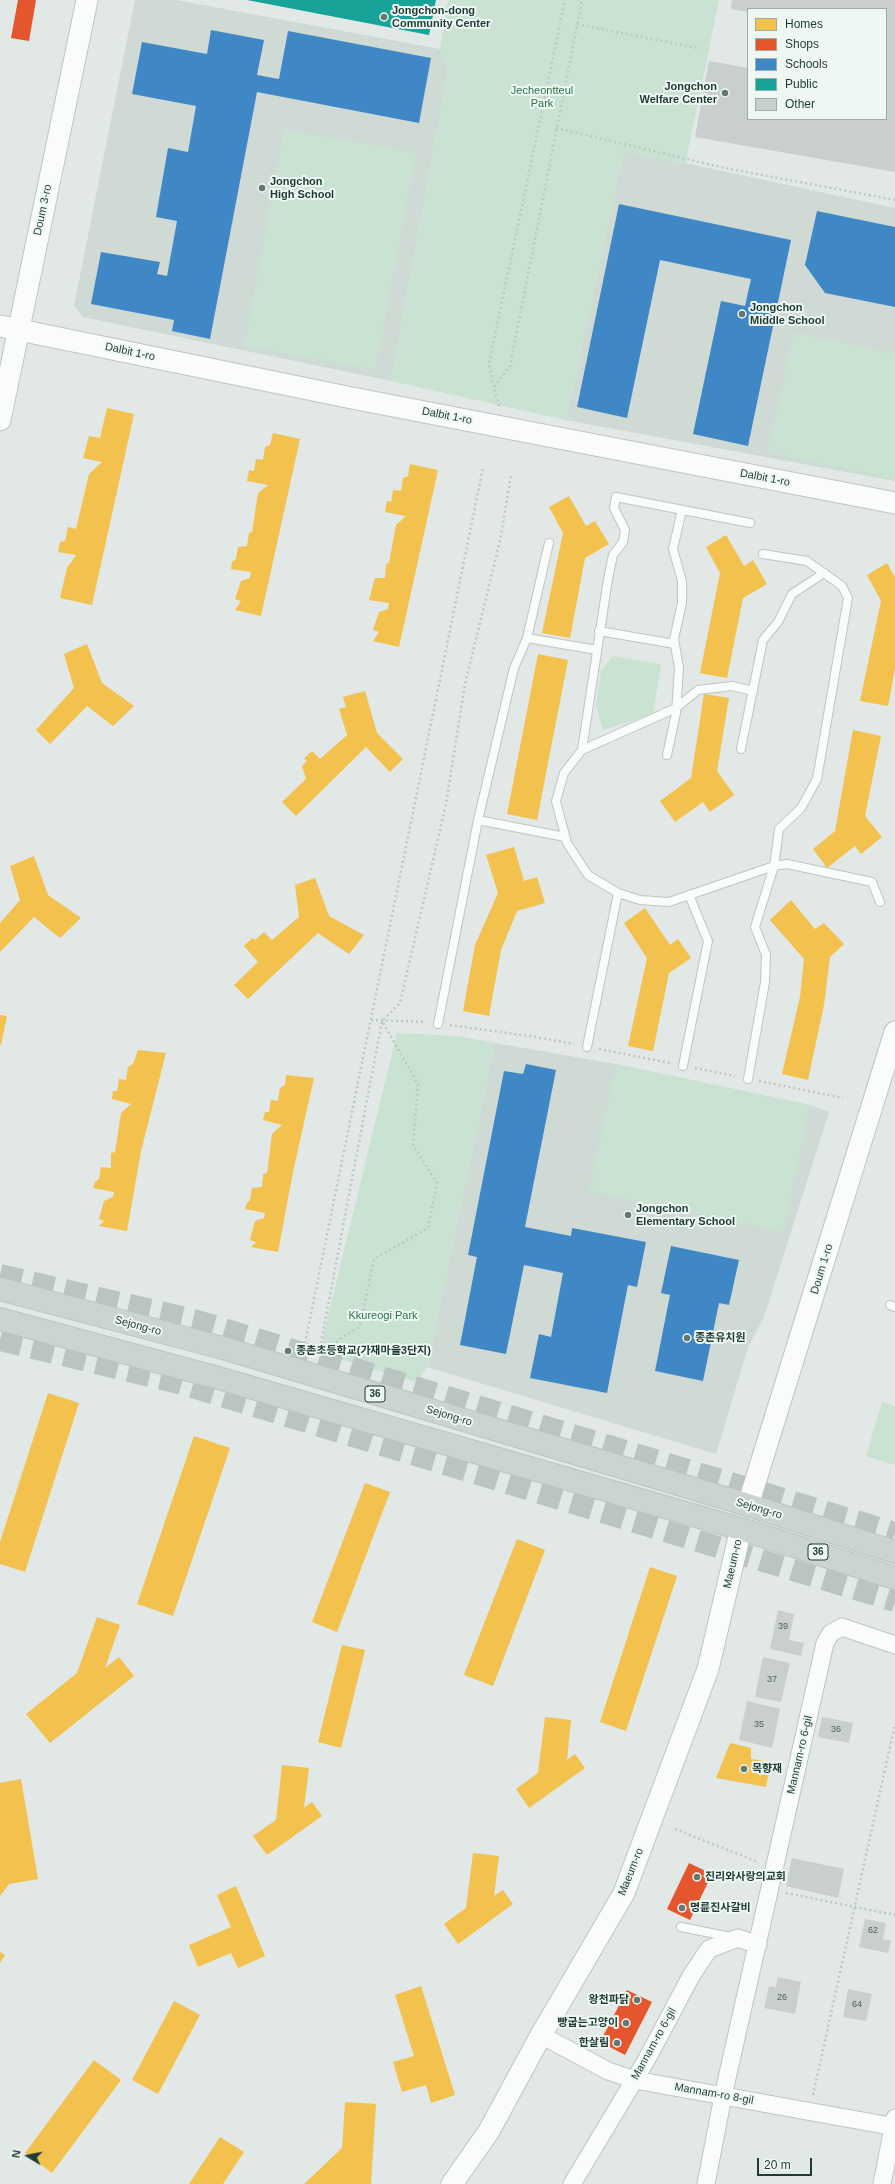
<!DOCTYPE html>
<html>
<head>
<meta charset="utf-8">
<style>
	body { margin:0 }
	#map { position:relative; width:895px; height:2184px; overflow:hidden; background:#e1e8e5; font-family:Helvetica,sans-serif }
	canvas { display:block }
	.legend { position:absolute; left:747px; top:8px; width:140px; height:112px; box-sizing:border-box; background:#eff7f3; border:1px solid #9caca7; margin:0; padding:5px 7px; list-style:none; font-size:12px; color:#1f3b35 }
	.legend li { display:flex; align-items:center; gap:8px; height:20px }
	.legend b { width:20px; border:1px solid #9caca7 }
	.north { position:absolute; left:8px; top:2136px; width:40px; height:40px; -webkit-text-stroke:3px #eff7f3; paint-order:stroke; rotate:280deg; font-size:11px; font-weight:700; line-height:16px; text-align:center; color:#1f3b35 }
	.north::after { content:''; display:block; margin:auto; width:14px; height:18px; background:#1f3b35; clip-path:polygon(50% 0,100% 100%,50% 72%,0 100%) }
	.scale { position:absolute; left:757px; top:2158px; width:55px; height:18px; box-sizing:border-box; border:2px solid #1f3b35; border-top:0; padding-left:5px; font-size:12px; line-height:14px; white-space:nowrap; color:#1f3b35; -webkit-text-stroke:3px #eff7f3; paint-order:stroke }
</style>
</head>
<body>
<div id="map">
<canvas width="895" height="2184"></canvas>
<ul class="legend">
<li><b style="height:11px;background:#f2c14e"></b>Homes</li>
<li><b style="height:11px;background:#e4572e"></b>Shops</li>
<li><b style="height:11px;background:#3f88c5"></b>Schools</li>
<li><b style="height:11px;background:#17a398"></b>Public</li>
<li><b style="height:11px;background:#c9cfcd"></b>Other</li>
</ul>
<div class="north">N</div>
<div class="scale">20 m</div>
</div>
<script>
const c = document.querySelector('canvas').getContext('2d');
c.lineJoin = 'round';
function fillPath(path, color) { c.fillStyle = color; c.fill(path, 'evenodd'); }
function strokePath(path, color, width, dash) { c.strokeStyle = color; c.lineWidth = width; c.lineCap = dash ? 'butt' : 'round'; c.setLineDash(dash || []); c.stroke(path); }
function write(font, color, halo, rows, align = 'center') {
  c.font = font + ' Helvetica,"Noto Sans KR",sans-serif'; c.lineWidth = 4; c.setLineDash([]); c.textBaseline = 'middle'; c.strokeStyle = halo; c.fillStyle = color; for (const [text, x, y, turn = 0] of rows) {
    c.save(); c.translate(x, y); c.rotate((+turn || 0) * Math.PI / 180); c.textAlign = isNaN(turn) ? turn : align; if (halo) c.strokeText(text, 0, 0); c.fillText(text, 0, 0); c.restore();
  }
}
fillPath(new Path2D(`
	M135 0H176L440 49 448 71 391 381 83 317 74 306Z
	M624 150 895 208V481L566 420Z
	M495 1043 616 1064 810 1105 829 1112 764 1317 748 1347 716 1454 427 1367Z`), '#cfdad5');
fillPath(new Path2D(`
	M448 0H719L685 165 624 151 566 420 391 381 448 71 440 49Z
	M284 129 416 153 376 370 244 346Z
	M794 332 895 354V480L767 452Z
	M613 656 661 664 653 714 603 730 596 706 601 671Z
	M397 1033 457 1036 495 1043 427 1367 416 1382 319 1353Z
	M616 1064 810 1105 784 1232 589 1191Z
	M882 1402 895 1406V1465L866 1456Z`), '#c9e2d2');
fillPath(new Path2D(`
	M107 408 134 414 92 605 60 598 67 568 76 555 58 552 60 542 65 541 68 527 76 529 89 474 102 462 83 458 89 436 100 438Z
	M273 433 300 439 261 616 235 610 241 601 235 599 241 581 250 578 251 572 231 569 232 562 236 559 238 547 247 546 249 533 252 532 258 493 268 485 247 481 249 470 254 471 256 459 263 460 265 447 270 445Z
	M410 464 438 470 399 647 373 641 379 632 373 630 379 612 388 609 389 603 369 600 375 578H385L386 564 389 563 396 525 406 516 385 512 387 501 391 502 393 490 401 491 403 478 408 476Z
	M569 496 586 526 595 521 609 544 585 558 570 638 542 633 563 533 549 507Z
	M726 535 744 566 753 560 767 584 743 598 727 678 700 673 720 573 706 547Z
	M887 563 895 577V669L888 706 860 701 881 601 867 575Z
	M87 644 102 683 134 706 113 726 87 706 50 744 36 730 74 688 64 654Z
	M538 654 568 660 537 820 507 814Z
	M365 691 377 733 403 759 390 772 366 747 296 816 282 802 306 779 302 766 307 761 304 758 312 751 320 759 347 735 339 709 346 707 343 697Z
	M704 694 729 698 717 771 734 795 710 812 703 802 675 822 660 801 691 778Z
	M853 730 881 736 865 816 882 837 861 854 855 846 827 868 813 849 835 831Z
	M514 847 524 881 537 877 545 903 517 911 501 950 489 1016 463 1011 475 945 498 893 486 855Z
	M34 856 48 895 81 918 60 938 34 917 0 952V923L20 900 10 866Z
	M315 878 329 916 364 935 349 954 318 933 248 999 234 985 258 962 244 946 252 938 255 940 264 932 272 940 299 917 295 885Z
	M791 900 815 929 824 923 844 944 830 957 824 1005 808 1080 782 1074 800 997 804 959 770 920Z
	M645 908 670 945 678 939 691 958 669 973 653 1051 628 1046 647 958 624 923Z
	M0 1015 7 1016 1 1045H0Z
	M138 1050 166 1053 141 1151 127 1231 99 1226 104 1221 99 1219 104 1201 113 1197 114 1192 93 1188 95 1182 99 1179 101 1167 111 1168V1153L115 1152 121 1113 131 1104 112 1099 113 1091H117L119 1079 126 1080 128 1067 133 1064Z
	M286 1075 314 1078 293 1172 278 1252 251 1247 256 1242 250 1240 255 1221 264 1218 265 1213 245 1209 247 1203 250 1200 252 1188 262 1187 263 1174 267 1173 272 1134 282 1125 263 1120 265 1112H269L271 1100 278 1101 280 1088 285 1085Z
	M48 1393 79 1403 25 1572 0 1564V1542Z
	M194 1436 230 1448 173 1616 137 1604Z
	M365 1483 390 1492 337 1632 312 1622Z
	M517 1539 545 1550 493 1686 464 1675Z
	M650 1567 677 1576 626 1731 600 1722Z
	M97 1617 120 1625 105 1668 119 1657 134 1676 50 1743 26 1714 77 1673Z
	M342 1645 365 1650 341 1748 318 1742Z
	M545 1717 571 1720 567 1760 575 1754 585 1768 529 1808 516 1789 538 1773Z
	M730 1743 751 1748V1759L771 1762 766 1787 716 1778Z
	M282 1765 309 1768 304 1808 312 1802 322 1816 267 1855 253 1836 276 1820Z
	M21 1779 38 1879 9 1884 0 1896V1783Z
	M473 1853 499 1856 494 1896 503 1890 513 1904 458 1944 444 1924 466 1908Z
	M236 1886 265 1956 238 1968 231 1953 198 1967 189 1945 231 1927 217 1895Z
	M0 1952 5 1955 0 1963Z
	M421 1986 455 2095 431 2103 426 2085 402 2092 393 2062 414 2056 395 1995Z
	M174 2001 200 2015 158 2094 132 2080Z
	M94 2060 121 2080 52 2173 25 2153Z
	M345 2102 376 2104 371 2184H304L342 2148Z
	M220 2137 244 2152 223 2184H189Z`), '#f2c14e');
fillPath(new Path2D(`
	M18 0H36L29 41 11 38Z
	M689 1863 712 1874 690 1920 667 1909Z
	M627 1990 652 2002 625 2055 600 2042Z`), '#e4572e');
fillPath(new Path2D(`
	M211 30 264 40 257 75 279 79 288 31 431 58 419 123 257 92 210 339 172 331 174 320 91 304 101 252 160 262 157 274 167 276 177 221 156 217 168 148 188 152 196 106 132 94 142 42 207 54Z
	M619 204 791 240 748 446 693 434 721 301 745 306 751 279 660 260 627 418 577 407Z
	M817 211 895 227V307L825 293 805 265Z
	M526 1064 556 1070 525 1227 571 1236 572 1228 646 1242 637 1287 628 1285 607 1393 530 1378 539 1334 551 1337 563 1273 524 1265 506 1354 460 1345 477 1257 468 1255 504 1071 523 1074Z
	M671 1246 739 1260 729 1305 719 1303 703 1381 655 1371 670 1295 661 1293Z`), '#3f88c5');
fillPath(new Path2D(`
	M247 0H436L429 35Z`), '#17a398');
fillPath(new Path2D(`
	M732 0H895V172L695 137 709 61 748 68V119H886V9H748V12L731 9Z
	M778 1610 794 1614 789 1640 804 1643 801 1656 770 1649Z
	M763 1657 790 1663 781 1702 755 1697Z
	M747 1701 780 1709 772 1748 739 1740Z
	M822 1717 853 1723 849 1743 818 1737Z
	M792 1858 844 1869 838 1898 786 1886Z
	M865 1919 886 1923 883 1939 891 1941 888 1953 859 1947Z
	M778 1977 801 1982 795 2014 764 2008 769 1986 776 1987Z
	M848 1989 872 1994 866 2021 843 2017Z`), '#c9cfcd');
strokePath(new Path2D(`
	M0 1275 194 1320 895 1533
	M0 1340 179 1383 895 1601`), '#bac5c2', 22, [22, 11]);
const service = new Path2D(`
	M750 523 616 497 614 508 625 530 623 542 613 555 608 579 582 750 564 773 556 801 567 843 588 875 618 893 640 900 669 902 774 866 787 864 872 882 880 902
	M599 631 675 644
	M527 638 597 650
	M741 749 763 640 778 622 792 594 824 573
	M582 750 676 708 698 690 732 686 753 691
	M667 755 676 713 679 668 674 639 682 603V581L673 549 682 510
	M478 820 565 837
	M438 1024 478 820 514 668 527 638 549 543
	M587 1047 618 893
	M683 1066 708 941 689 895
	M748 1079 765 982 766 955 755 927 774 866 779 829 801 808 817 779 848 598 842 586 807 561 763 554
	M890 1305 895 1307
	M681 1927 731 1937`);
const minor = new Path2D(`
	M541 2035 608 2071 635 2080 895 2127
	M572 2184 647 2059 691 1976 709 1949 738 1938 758 1945
	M706 2184 723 2096 825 1643 831 1633 842 1627 895 1645
	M882 2184 895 2118`);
const tertiary = new Path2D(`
	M0 326 352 398 895 503
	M0 420 87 0
	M748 1505 895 1032
	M452 2184 489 2131 541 2035 624 1893 708 1669 741 1529`);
const primary = new Path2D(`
	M0 1289 223 1348 748 1505 895 1552
	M0 1319 215 1377 741 1529 895 1578`);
strokePath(service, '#bec5c2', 10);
strokePath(minor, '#bec5c2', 19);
strokePath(tertiary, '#bec5c2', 23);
strokePath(primary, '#bbc5c2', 24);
strokePath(new Path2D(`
	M577 24 697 48
	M556 128 725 168 895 200
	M494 387 489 364 565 0
	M499 406 494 387 510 366 582 0
	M371 1020 426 1022
	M450 1025 536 1037 574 1044
	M599 1049 670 1063
	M695 1068 735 1076
	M759 1081 843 1098
	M304 1348 483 468
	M319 1353 382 1021 400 1003 446 804 465 684 500 541 511 476
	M319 1353 360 1326 374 1259 428 1228 437 1183 413 1145 418 1084 382 1021
	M675 1829 758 1862
	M786 1893 895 1915
	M813 2095 895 1724`), '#bfc8c5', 2.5, [2, 3]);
strokePath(service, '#fafcfb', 8);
strokePath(minor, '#fafcfb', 17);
strokePath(tertiary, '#fafcfb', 21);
strokePath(primary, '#ccd4d2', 22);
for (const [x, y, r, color] of [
	[384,17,4,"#637873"],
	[725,93,4,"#637873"],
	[262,188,4,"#637873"],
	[742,314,4,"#637873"],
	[628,1215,4,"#637873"],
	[687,1338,4,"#637873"],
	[288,1351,4,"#637873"],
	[744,1769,4,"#637873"],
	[697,1877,4,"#637873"],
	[682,1908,4,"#637873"],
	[637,2000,4,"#637873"],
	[626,2023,4,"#637873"],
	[617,2043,4,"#637873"]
]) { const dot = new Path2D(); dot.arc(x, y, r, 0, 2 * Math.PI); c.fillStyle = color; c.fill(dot); strokePath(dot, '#eff7f3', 1.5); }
write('9px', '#4a615c', null, [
	["39",783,1627],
	["37",772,1680],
	["35",759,1725],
	["36",836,1730],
	["62",873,1931],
	["26",782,1998],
	["64",857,2005]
]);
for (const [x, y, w] of [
	[375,1394,20],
	[818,1552,20]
]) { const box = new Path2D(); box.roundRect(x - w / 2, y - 8, w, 16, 3); c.fillStyle = '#eff7f3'; c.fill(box); strokePath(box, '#1f3b35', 1); }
write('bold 10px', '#1f3b35', null, [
	["36",375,1394],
	["36",818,1552]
]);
write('bold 11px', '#1f3b35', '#eff7f3', [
	["Jongchon-dong",392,11],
	["Community Center",392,24],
	["Jongchon",717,87,"right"],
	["Welfare Center",717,100,"right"],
	["Jongchon",270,182],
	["High School",270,195],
	["Jongchon",750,308],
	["Middle School",750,321],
	["Jongchon",636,1209],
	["Elementary School",636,1222],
	["종촌유치원",695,1338],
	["종촌초등학교(가재마을3단지)",296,1351],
	["목향재",752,1769],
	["진리와사랑의교회",705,1877],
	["명륜진사갈비",690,1908],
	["왕천파닭",629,2000,"right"],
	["빵굽는고양이",618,2023,"right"],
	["한살림",609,2043,"right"]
], 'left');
write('11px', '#277448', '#eff7f3', [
	["Jecheontteul",542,91],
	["Park",542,104],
	["Kkureogi Park",383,1316]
]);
write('11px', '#1f3b35', '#eff7f3', [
	["Doum 3-ro",43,210,-78],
	["Dalbit 1-ro",130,352,12],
	["Dalbit 1-ro",447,416,11],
	["Dalbit 1-ro",765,478,11],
	["Doum 1-ro",822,1269,-73],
	["Sejong-ro",138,1326,15],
	["Sejong-ro",449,1416,17],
	["Sejong-ro",759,1509,17],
	["Maeum-ro",733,1564,-77],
	["Mannam-ro 6-gil",800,1755,-77],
	["Maeum-ro",631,1872,-68],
	["Mannam-ro 6-gil",654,2044,-61],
	["Mannam-ro 8-gil",714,2094,10]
]);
</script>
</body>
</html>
